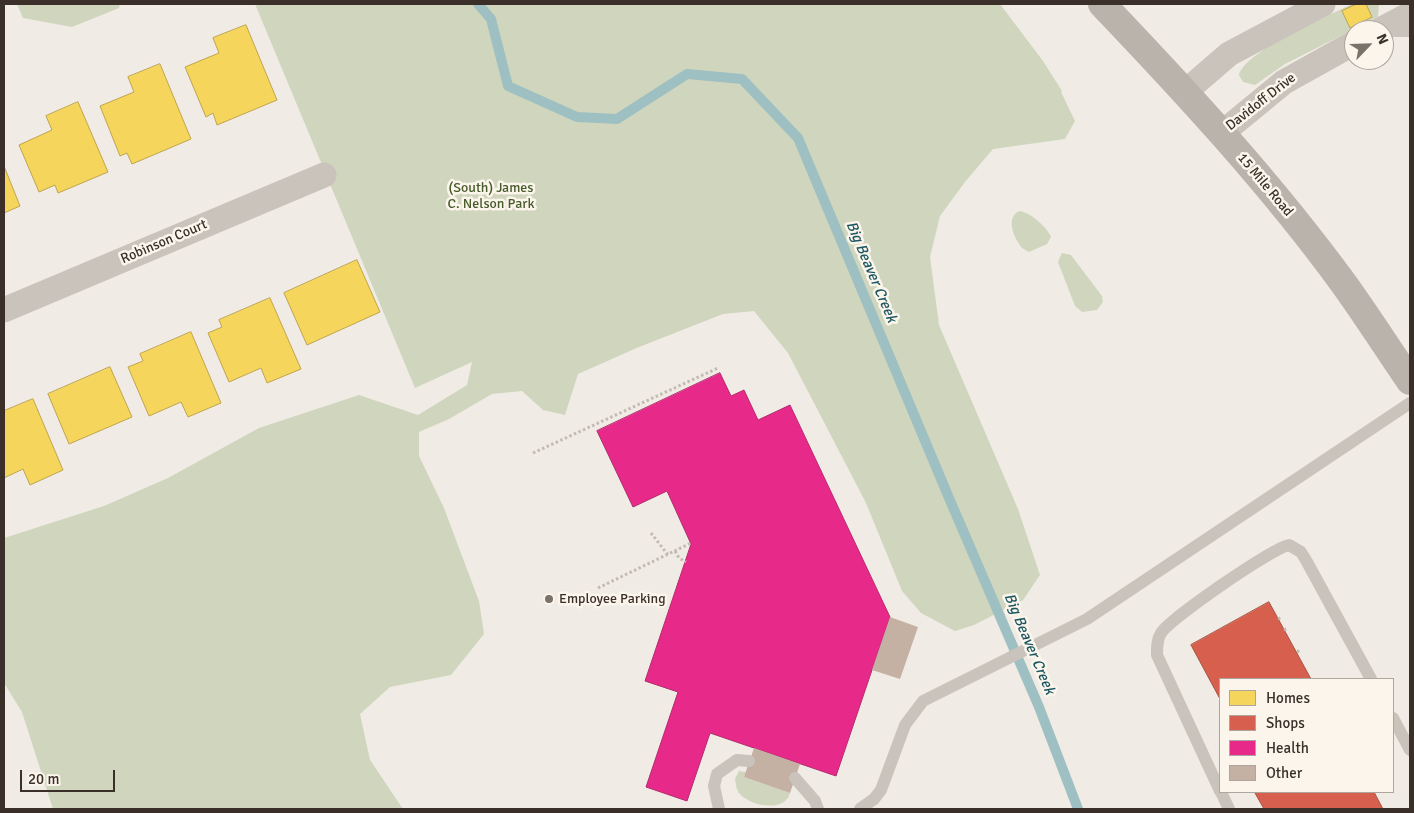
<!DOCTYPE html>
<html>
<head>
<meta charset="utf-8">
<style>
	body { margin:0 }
	#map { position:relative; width:1414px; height:813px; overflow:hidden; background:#f0ebe4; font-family:Signika,sans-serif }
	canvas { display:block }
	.frame { position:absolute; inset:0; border:5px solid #3b3029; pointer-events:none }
	.legend { position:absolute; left:1219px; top:678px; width:175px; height:115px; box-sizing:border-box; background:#fbf5ec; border:1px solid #aea69e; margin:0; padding:6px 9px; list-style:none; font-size:15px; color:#3b3029 }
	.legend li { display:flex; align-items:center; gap:10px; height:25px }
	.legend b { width:25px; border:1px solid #aea69e }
	.north { position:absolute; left:1344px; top:20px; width:50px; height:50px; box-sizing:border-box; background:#fbf5ec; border:1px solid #aea69e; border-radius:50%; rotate:66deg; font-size:14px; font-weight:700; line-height:20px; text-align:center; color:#3b3029 }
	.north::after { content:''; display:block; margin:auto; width:18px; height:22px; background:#7a716a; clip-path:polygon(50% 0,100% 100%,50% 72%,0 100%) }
	.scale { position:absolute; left:20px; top:770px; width:95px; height:22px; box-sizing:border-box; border:2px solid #3b3029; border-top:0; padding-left:6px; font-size:15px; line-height:18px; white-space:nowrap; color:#3b3029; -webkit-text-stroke:4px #fbf5ec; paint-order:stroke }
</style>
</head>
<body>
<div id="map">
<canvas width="1414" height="813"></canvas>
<div class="frame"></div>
<ul class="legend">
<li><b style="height:14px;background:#f6d55c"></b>Homes</li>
<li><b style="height:14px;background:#d6604d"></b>Shops</li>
<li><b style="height:14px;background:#e7298a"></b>Health</li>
<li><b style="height:14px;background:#c5b0a4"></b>Other</li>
</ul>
<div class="north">N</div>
<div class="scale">20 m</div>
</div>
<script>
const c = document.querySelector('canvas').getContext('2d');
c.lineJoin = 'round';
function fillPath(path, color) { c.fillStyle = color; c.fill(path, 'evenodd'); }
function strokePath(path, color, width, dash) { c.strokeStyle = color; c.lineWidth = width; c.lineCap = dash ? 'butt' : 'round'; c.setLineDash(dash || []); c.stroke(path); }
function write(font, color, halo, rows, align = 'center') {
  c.font = font + ' Signika,sans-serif'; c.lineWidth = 5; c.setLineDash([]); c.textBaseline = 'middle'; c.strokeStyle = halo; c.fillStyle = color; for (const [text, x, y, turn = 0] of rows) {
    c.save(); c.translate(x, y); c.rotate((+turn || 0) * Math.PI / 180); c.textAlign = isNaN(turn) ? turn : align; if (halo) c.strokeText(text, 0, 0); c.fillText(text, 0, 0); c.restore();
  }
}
fillPath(new Path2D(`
	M17 4H120L119 8 72 27 23 18Z
	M255 4H1000L1043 61 1062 91 1061 92 1075 121 1065 139 993 149 965 182 940 216 930 257 939 325 1018 509 1040 575 1023 600 974 625 955 631 921 613 902 591 866 503 788 353 754 311 723 314 639 347 578 374 565 415 543 410 522 391 492 394 449 419 419 432V456L444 508 479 601 484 634 451 675 390 687 360 714 370 760 403 809H53L22 712 4 683V538L104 506 168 478 259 428 359 395 418 415 467 385 472 362 415 388Z
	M1352 4H1379L1378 17 1285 64 1255 85 1243 82 1239 75C1245 51 1328 16 1352 4Z
	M1019 211C1030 212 1047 227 1051 237L1047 244 1029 252 1022 248C1014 238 1005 218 1019 211Z
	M1062 253 1071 255 1102 296 1103 302 1097 310 1082 312 1075 306 1058 262Z
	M739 771 746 772 744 777 790 793C785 813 750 806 740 794 736 790 736 784 735 779Z`), '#d0d6bd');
const homes = new Path2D(`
	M1357 4H1366L1372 17 1350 28 1342 11Z
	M246 25 277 100 217 125 213 113 206 117 185 67 219 53 213 38Z
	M160 64 191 139 132 164 127 153 120 156 100 106 134 92 128 77Z
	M78 102 108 172 58 193 55 185 39 192 19 145 52 130 46 116Z
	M4 166 20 206 4 213Z
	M357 260 380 312 307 345 284 293Z
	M270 298 301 369 267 383 261 368 229 382 208 333 222 327 219 320Z
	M191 332 221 403 188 417 181 402 149 416 128 367 143 361 140 354Z
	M110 367 132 417 69 444 48 394Z
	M33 399 63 470 30 485 23 469 4 478V411Z`);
fillPath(homes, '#f6d55c');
strokePath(homes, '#bea44d', 1);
const shops = new Path2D(`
	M1269 602 1311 679H1220V699L1191 645Z
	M1258 792H1374L1383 809H1264L1255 793Z`);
fillPath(shops, '#d6604d');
strokePath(shops, '#a85242', 1);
const health = new Path2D(`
	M720 373 731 396 744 390 758 420 790 405 890 617 836 776 710 733 687 801 646 787 678 692 645 681 691 544 667 491 633 507 597 431Z`);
fillPath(health, '#e7298a');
strokePath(health, '#b32b6d', 1);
strokePath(new Path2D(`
	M478 4 491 19 508 86 577 117 617 119 687 74 742 79 798 138 949 498 1039 707 1078 809`), '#9ec0c2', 10);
fillPath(new Path2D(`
	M890 617 918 627 900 679 872 670Z
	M754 748 800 764 790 793 744 777Z`), '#c5b0a4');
strokePath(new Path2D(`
	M533 453 718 368
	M651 533 668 555
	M675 551 679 558 686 562
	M598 588 691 543
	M1278 619 1282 617
	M1284 630 1288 628
	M1297 652 1300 650`), '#c2bbb4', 3, [2.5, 2.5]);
strokePath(new Path2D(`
	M1389 31H1410
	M1393 718 1410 750
	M795 778 815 801 818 809
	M1220 791 1157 655C1157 647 1157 639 1161 633 1172 617 1271 549 1289 545L1301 552 1307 562 1371 679
	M1221 792 1229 809
	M719 809 714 786 717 774 737 760 749 761
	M860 809 874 799 881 790 905 725 923 701 1087 619 1410 403`), '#c9c3bc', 12);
strokePath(new Path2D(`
	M1380 30 1410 14
	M1185 92 1229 54 1323 4
	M1222 133 1284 82 1354 43
	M4 310 324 175`), '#c9c3bc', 25);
strokePath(new Path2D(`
	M1102 4C1187 93 1271 184 1344 284 1367 316 1388 349 1410 381`), '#bab3ac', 28);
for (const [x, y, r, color] of [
	[549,599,5,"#7a716a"]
]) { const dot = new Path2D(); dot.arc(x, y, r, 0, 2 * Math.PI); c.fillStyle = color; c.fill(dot); strokePath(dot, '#fbf5ec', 2); }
write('14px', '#3b3029', '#fbf5ec', [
	["Davidoff Drive",1261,102,-38],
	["15 Mile Road",1265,185,50],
	["Robinson Court",164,242,-23]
]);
write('14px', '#475b2b', '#fbf5ec', [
	["(South) James",491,188],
	["C. Nelson Park",491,204]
]);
write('14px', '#3b3029', '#fbf5ec', [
	["Employee Parking",559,599]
], 'left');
write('italic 15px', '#1b5760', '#fbf5ec', [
	["Big Beaver Creek",871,272,67],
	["Big Beaver Creek",1029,644,67]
]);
</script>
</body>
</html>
